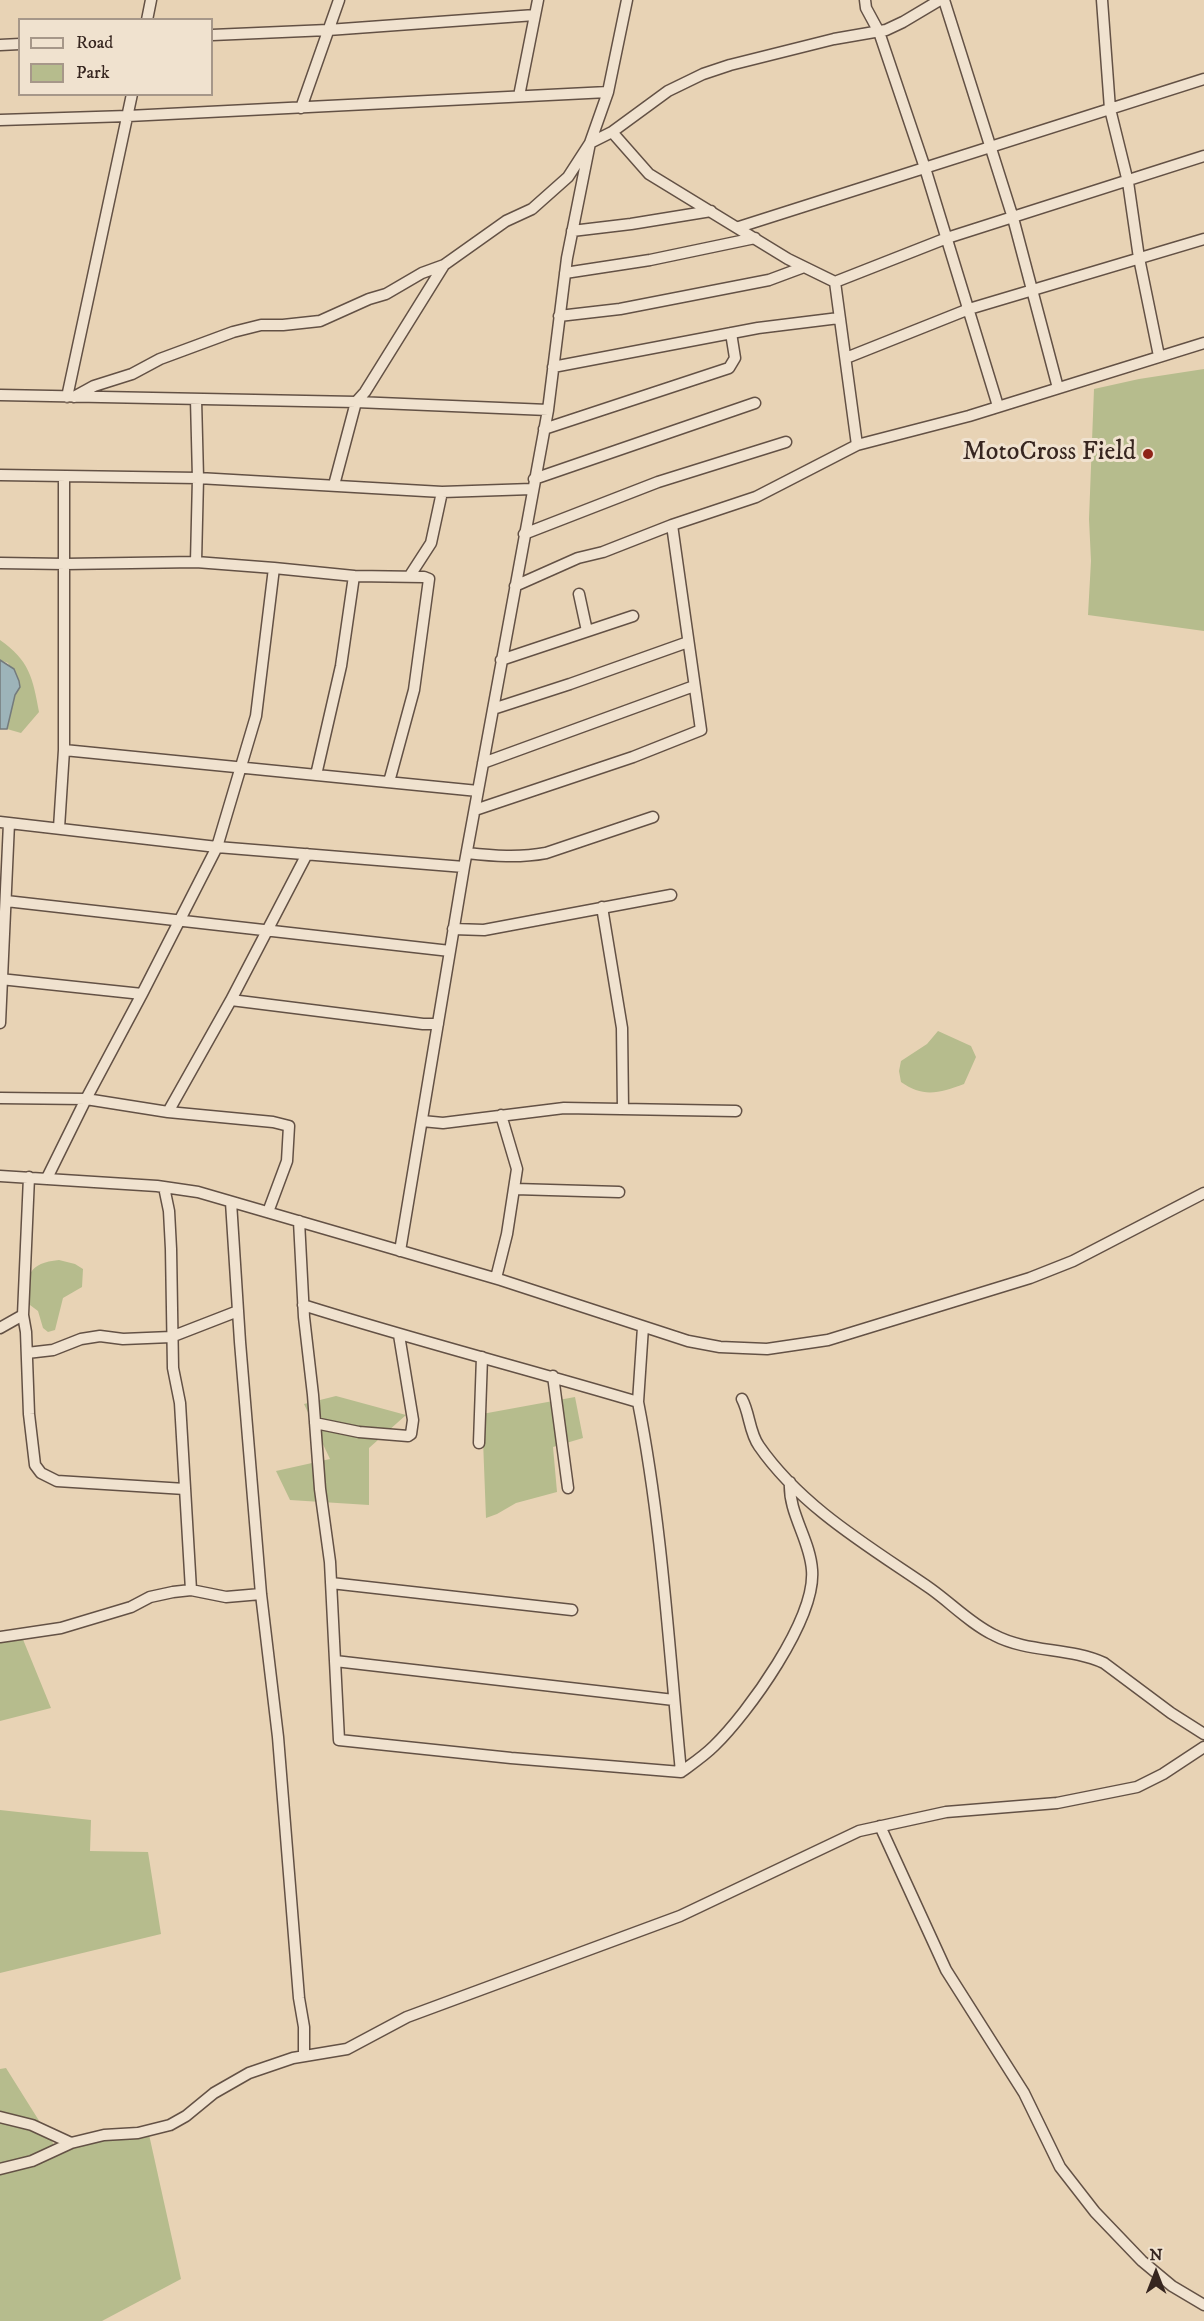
<!DOCTYPE html>
<html>
<head>
<meta charset="utf-8">
<style>
	body { margin:0 }
	#map { position:relative; width:1204px; height:2321px; overflow:hidden; background:#e8d3b5; font-family:"IM FELL DW Pica",serif }
	canvas { display:block }
	.legend { position:absolute; left:18px; top:18px; width:195px; height:78px; box-sizing:border-box; background:#f0e2cf; border:2px solid #a69789; margin:0; padding:8px 10px; list-style:none; font-size:18px; color:#372620 }
	.legend li { display:flex; align-items:center; gap:12px; height:30px }
	.legend b { width:30px; border:2px solid #a69789 }
	.north { position:absolute; left:1126px; top:2243px; width:60px; height:60px; -webkit-text-stroke:4px #f0e2cf; paint-order:stroke; rotate:0deg; font-size:16px; font-weight:700; line-height:24px; text-align:center; color:#372620 }
	.north::after { content:''; display:block; margin:auto; width:21px; height:27px; background:#372620; clip-path:polygon(50% 0,100% 100%,50% 72%,0 100%) }
</style>
</head>
<body>
<div id="map">
<canvas width="1204" height="2321"></canvas>
<ul class="legend">
<li><b style="height:8px;background:#f0e2cf"></b>Road</li>
<li><b style="height:16px;background:#b6bc8d"></b>Park</li>
</ul>
<div class="north">N</div>
</div>
<script>
const c = document.querySelector('canvas').getContext('2d');
c.lineJoin = 'round';
function fillPath(path, color) { c.fillStyle = color; c.fill(path, 'evenodd'); }
function strokePath(path, color, width, dash) { c.strokeStyle = color; c.lineWidth = width; c.lineCap = dash ? 'butt' : 'round'; c.setLineDash(dash || []); c.stroke(path); }
function write(font, color, halo, rows, align = 'center') {
  c.font = font + ' "IM FELL DW Pica",serif'; c.lineWidth = 6; c.setLineDash([]); c.textBaseline = 'middle'; c.strokeStyle = halo; c.fillStyle = color; for (const [text, x, y, turn = 0] of rows) {
    c.save(); c.translate(x, y); c.rotate((+turn || 0) * Math.PI / 180); c.textAlign = isNaN(turn) ? turn : align; if (halo) c.strokeText(text, 0, 0); c.fillText(text, 0, 0); c.restore();
  }
}
fillPath(new Path2D(`
	M1204 369V631L1088 615 1091 561 1089 519 1094 389 1139 379Z
	M0 640C29 660 33 678 39 712L21 733 7 729 15 695 20 687 8 663 0 660Z
	M938 1031 971 1046 976 1057 964 1084C940 1093 923 1098 901 1082L899 1071 901 1061 927 1044Z
	M59 1260 75 1264 83 1269 82 1287 63 1298 55 1330 48 1332 43 1328 38 1311 26 1302C27 1275 28 1263 59 1260Z
	M336 1396 406 1415 369 1448V1505L290 1500 276 1471 330 1459 304 1404Z
	M575 1397 583 1438 553 1447 557 1492 516 1503 497 1514 486 1518 482 1414Z
	M22 1637 51 1708 0 1721V1643Z
	M0 1810 91 1820 90 1851 148 1852 161 1934 0 1973Z
	M6 2068 58 2151 148 2130 181 2279 102 2321H0V2069Z`), '#b6bc8d');
const water = new Path2D(`
	M0 660 14 669 19 681 20 687 15 695 7 729H0Z`);
fillPath(water, '#9db4b9');
strokePath(water, '#747b7c', 1.5);
const street = new Path2D(`
	M865 0 866 8 879 32 925 168 998 406
	M944 0 1013 218 1058 388
	M1102 0 1110 109 1128 182 1139 258 1159 356
	M147 20 151 0
	M212 35 328 30 535 15
	M0 45 20 44
	M519 96 538 0
	M301 108 339 0
	M0 120 128 116 608 92
	M612 132 649 174 788 259 835 282 857 445
	M739 227 1204 79
	M572 231 631 224 711 211
	M565 273 650 260 755 238
	M835 282 947 238 1204 156
	M559 316 620 309 769 280 804 267
	M846 358 969 309 1204 239
	M553 367 758 328 839 318
	M0 395 356 402 365 392 444 265
	M67 397 132 94
	M74 397 94 386 132 374 160 359 233 332 261 325H283L320 321 369 299 386 294 422 273 444 265 506 221 532 209 568 177 590 143 612 132 668 91 703 74 730 65 834 39 886 30 903 22 940 0
	M544 429 729 368 735 358 731 333
	M0 475 198 478 442 492
	M534 479 755 403
	M334 485 356 402 548 410
	M524 534 658 482 786 442
	M196 562 198 478 196 399
	M0 563 65 564 196 562 274 568 256 716 217 847 142 994 86 1099 47 1178
	M274 568 354 576 424 577 429 579 414 690 389 782
	M409 577 431 543 442 492 532 489
	M515 586 578 558 603 552 672 525 756 497 857 445 969 416 1204 343
	M579 594 587 631
	M501 660 633 616
	M493 709 570 684 688 642
	M64 750 478 791
	M483 763 694 686
	M316 775 341 666 354 576
	M475 810 633 757 701 730 672 525
	M0 822 217 847 464 867
	M59 828 64 750V476
	M467 853C494 856 519 858 546 853L653 817
	M6 901 450 951
	M602 907 622 1028 623 1109
	M453 929 484 930 671 895
	M0 979 142 994
	M231 1000 423 1024H438
	M0 1023 9 823
	M0 1098 86 1099 168 1112 273 1122 289 1126 287 1161 268 1212
	M168 1112 231 1000 307 854
	M422 1121 443 1123 564 1108 736 1111
	M0 1176 157 1186 198 1192 501 1280 688 1341 720 1347 767 1349 828 1340 1030 1278 1073 1261 1204 1193
	M164 1187 169 1211 171 1249 173 1368 180 1403 191 1590
	M515 1189 619 1192
	M231 1202 240 1342 261 1594 278 1737 299 1998 304 2027V2056
	M299 1221 304 1317 313 1395 320 1489 330 1562 339 1740 511 1758 681 1772C692 1764 704 1756 714 1746 748 1713 816 1619 812 1570 810 1539 788 1513 790 1482
	M400 1251 464 867 548 410 567 258 590 143 608 92 627 0
	M496 1278 507 1234 517 1169 501 1115
	M303 1305C414 1340 527 1369 638 1402L643 1327
	M23 1315 26 1332 29 1414 35 1465 41 1473 57 1481 185 1489
	M0 1328 23 1315 29 1177
	M27 1353 53 1350 81 1339 100 1336 123 1339 171 1337 238 1311
	M553 1376 568 1488
	M742 1399C750 1414 749 1432 759 1446 802 1508 870 1547 931 1589 952 1604 971 1624 994 1635 1028 1653 1069 1647 1104 1663L1171 1713 1204 1734
	M638 1402C662 1524 669 1649 681 1772
	M315 1423 359 1432 408 1436 411 1434 413 1420 399 1335
	M479 1443 482 1357
	M331 1583 572 1610
	M0 1637 61 1628 131 1607 150 1597 173 1592 191 1590 226 1597 261 1594
	M335 1661 674 1700
	M880 1826 946 1970 1024 2093 1060 2167 1095 2212 1142 2261 1172 2286 1204 2305
	M0 2117 32 2125 71 2143
	M0 2169 32 2161 71 2143 104 2135 138 2133 170 2125 186 2116 214 2093 249 2073 293 2058 347 2049 407 2017 680 1916 859 1831 946 1812 1057 1803 1137 1787 1163 1774 1204 1747`);
strokePath(street, '#635145', 13);
strokePath(street, '#f0e2cf', 10);
for (const [x, y, r, color] of [
	[1148,454,6,"#8f2418"]
]) { const dot = new Path2D(); dot.arc(x, y, r, 0, 2 * Math.PI); c.fillStyle = color; c.fill(dot); strokePath(dot, '#f0e2cf', 2); }
write('26px', '#372620', '#f0e2cf', [
	["MotoCross Field",1136,454]
], 'right');
</script>
</body>
</html>
